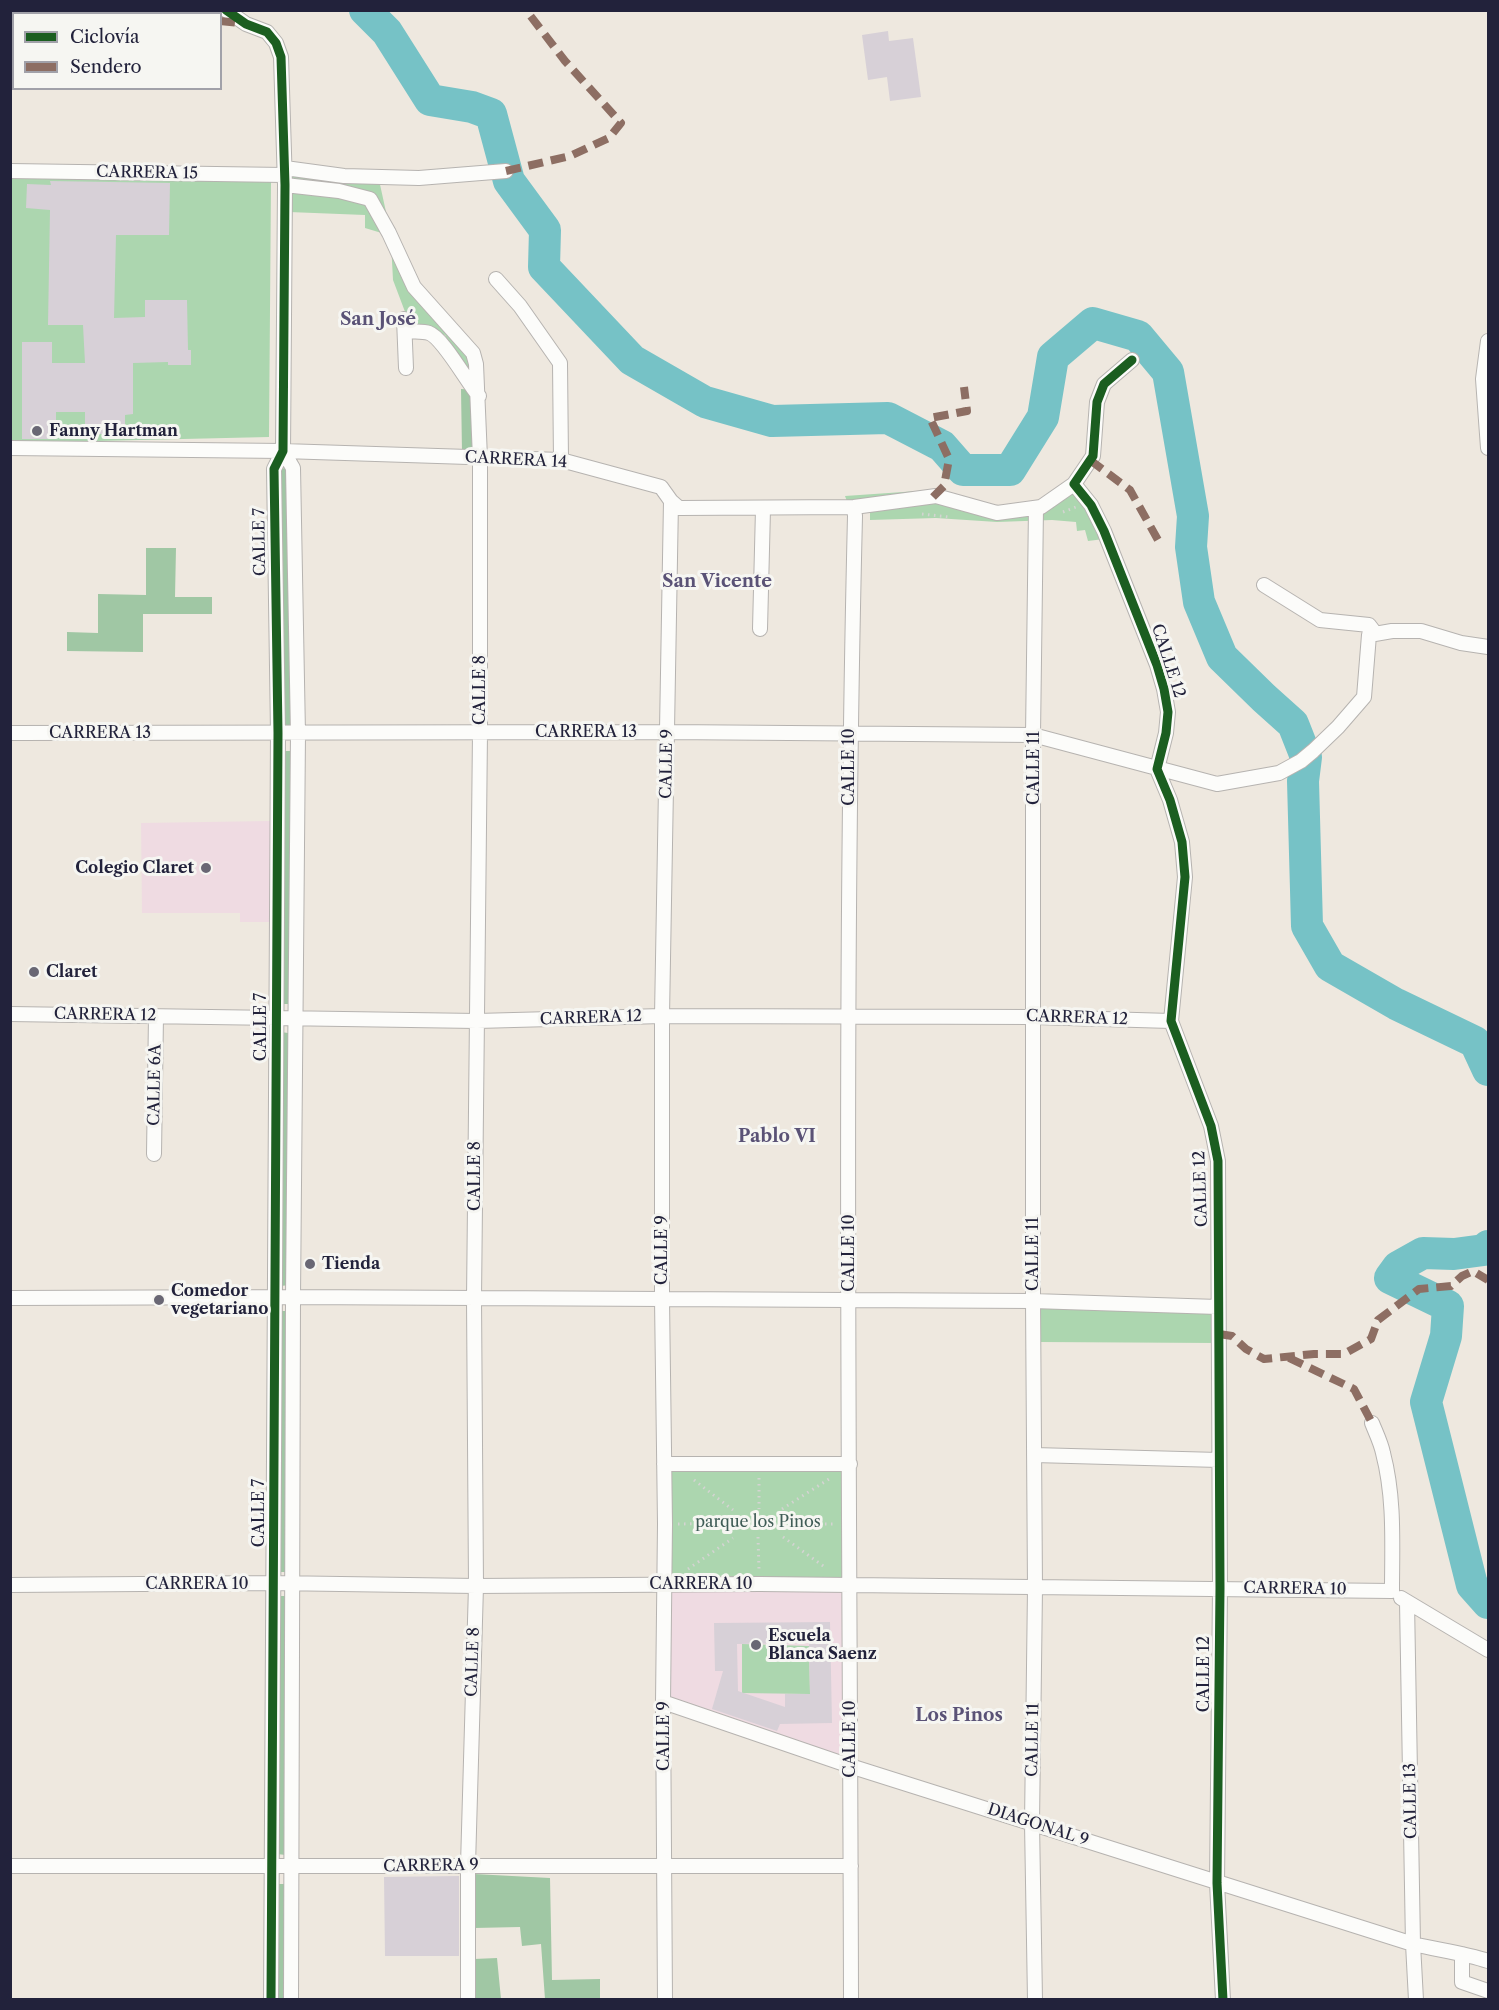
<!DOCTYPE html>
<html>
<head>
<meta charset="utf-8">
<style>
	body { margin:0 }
	#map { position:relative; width:1499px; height:2010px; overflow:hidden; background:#eee8df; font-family:"Libre Caslon Text",serif }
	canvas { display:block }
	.frame { position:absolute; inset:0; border:12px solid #22223b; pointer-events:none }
	.legend { position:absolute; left:12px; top:12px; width:210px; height:78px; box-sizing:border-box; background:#f6f6f2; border:2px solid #a1a1a9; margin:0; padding:8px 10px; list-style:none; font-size:18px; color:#22223b }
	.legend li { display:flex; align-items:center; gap:12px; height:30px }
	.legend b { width:30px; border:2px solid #a1a1a9 }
</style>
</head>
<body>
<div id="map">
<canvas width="1499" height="2010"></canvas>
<div class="frame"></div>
<ul class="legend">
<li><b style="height:8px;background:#1b5e20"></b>Ciclovía</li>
<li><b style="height:8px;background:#8d6e63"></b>Sendero</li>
</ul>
</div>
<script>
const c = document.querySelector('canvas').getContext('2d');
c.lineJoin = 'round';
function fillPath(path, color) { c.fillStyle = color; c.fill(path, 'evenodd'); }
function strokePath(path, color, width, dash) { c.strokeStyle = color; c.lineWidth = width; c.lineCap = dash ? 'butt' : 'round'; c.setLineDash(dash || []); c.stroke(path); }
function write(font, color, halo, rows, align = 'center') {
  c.font = font + ' "Libre Caslon Text",serif'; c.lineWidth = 6; c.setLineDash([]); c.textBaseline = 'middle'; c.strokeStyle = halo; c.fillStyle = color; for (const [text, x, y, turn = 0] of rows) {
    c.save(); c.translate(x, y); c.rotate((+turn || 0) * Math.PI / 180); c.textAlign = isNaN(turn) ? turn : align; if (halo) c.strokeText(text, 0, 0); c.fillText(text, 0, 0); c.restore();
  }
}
fillPath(new Path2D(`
	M270 821 271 922H240V913H142L141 823Z
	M670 1590 844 1591 843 1756 667 1699Z`), '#efdbe2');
fillPath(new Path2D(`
	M287 172 379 180 390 230 370 196 287 183Z
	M12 176 271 182 269 437 11 443Z
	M289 190 367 202 385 234 365 228V215L289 212Z
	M391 242 474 365 465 380 445 335 408 329 407 317 393 280Z
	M932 490 848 504 845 496Z
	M1073 494 1081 501 1104 539 1088 541 1085 530 1077 531 1076 522 1052 520 997 522 936 518 870 520V508L937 500 998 516 1043 508Z
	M1039 1308 1215 1311 1216 1343 1040 1342Z
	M671 1468H845V1578L671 1576Z
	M742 1644 809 1646 810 1694 742 1693Z`), '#acd6af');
fillPath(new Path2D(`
	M461 389 476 390 477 454 462 452Z
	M281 468 288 469 292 726H283Z
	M146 548H176L175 597H212V614H143V652L67 651V632L98 633V594L146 595Z
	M284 751H293L290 1004H281Z
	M281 1032 288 1033 289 1285 281 1286Z
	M279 1311H287V1572H278Z
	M278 1596H286L287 1855 276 1854Z
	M474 1874 550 1878 552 1980 600 1979V1999H545L541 1944 522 1946 520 1927 474 1928Z
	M277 1884H285V1999H277Z
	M497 1958 501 1999H475L474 1959Z`), '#a0c7a4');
strokePath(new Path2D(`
	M365 10 387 32 430 100 472 107 491 114 509 181 545 230 544 267 632 360 705 402 772 421 888 418 942 446 963 470H1010L1043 417 1053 357 1093 323 1138 336 1168 372 1193 516 1191 547 1199 602 1222 657 1264 698 1293 724 1306 757 1303 781 1307 926 1330 966 1396 1004 1475 1042 1488 1070
	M1488 1246 1484 1250 1454 1254 1423 1253 1398 1267 1390 1278 1448 1306 1446 1336 1426 1402 1472 1585 1488 1603`), '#76c2c6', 32);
fillPath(new Path2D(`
	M888 31 889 41 913 38 921 97 890 101 887 77 868 80 862 35Z
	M50 181 170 183 169 235H116L114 318 145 317V300H187L188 350H191V365H168V362L133 363V414L125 415V434H85V412H56V439H22V342H52V363H85L83 325H48L50 210 26 208 27 184 51 185Z
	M830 1622 832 1723 780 1724 777 1731 712 1709 723 1671H715L714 1623ZM809 1643 810 1694H785V1707L738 1691 737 1644Z
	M459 1876V1956H385L384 1877Z`), '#d7d0d7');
const street = new Path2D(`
	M226 10 246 24 267 32 276 43 281 57 285 185 283 451 274 469 278 733 271 2000
	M285 168 344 176 419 178 506 171
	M10 171 284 175
	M285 185 339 191 370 199 389 233 414 287 473 353 476 364 480 458V732L474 1299 476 1586 468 1865V2000
	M496 279 520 306 560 363 561 460
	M404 319 406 368
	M406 331C413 332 423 331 429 333 443 338 467 382 479 396
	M1488 341 1483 379 1488 448
	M1132 360 1104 384 1097 402 1093 456 1074 484 1091 505 1104 531 1157 665 1164 689 1168 712 1166 733 1157 769 1170 800 1182 842 1185 877 1171 1021 1211 1126 1218 1161 1220 1588 1217 1883 1223 2000
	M10 448 283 451 561 460 661 487 671 501 679 508 854 507 936 496 997 513 1041 507 1074 484
	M283 451 293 468 298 734 293 1297 291 2000
	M1264 585 1320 620 1369 625 1375 633
	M760 629 763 509
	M10 733 667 732 1033 735 1217 784 1279 773 1301 761 1313 751 1338 727 1364 697 1369 635 1392 631H1421L1461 643 1488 647
	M10 1014 477 1021 662 1016 1034 1017 1171 1021
	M154 1154 156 1016
	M10 1298 293 1297 1033 1301 1218 1307
	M1372 1423C1376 1433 1381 1443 1383 1453 1395 1499 1392 1545 1392 1591
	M1034 1455 1219 1460
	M664 1464H850
	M10 1585 273 1583 476 1586 760 1584 1392 1591
	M1401 1598 1488 1650
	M1407 1602 1413 1944 1416 2000
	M663 1702 850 1766 1413 1944C1438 1950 1464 1953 1488 1961
	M10 1866H851
	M1462 1954V1982L1488 1991
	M665 2000 663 1702 665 1524 662 1299V1016L671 501
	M851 2000C850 1505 843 1011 855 516L854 507
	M1035 2000 1032 1823 1035 1588 1033 1301V735L1036 508`);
strokePath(street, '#b6b3b0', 16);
strokePath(new Path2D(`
	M25 10 34 14
	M61 10 62 14
	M1063 512 1076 507
	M922 514 949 517
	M759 1478V1509
	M694 1480 733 1510
	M782 1509 829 1479
	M678 1524 733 1523
	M783 1524H835
	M758 1537 759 1570
	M783 1537 826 1568
	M688 1569 733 1538`), '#d4d4d2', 3, [1.5, 4.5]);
strokePath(street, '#fcfcfa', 14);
strokePath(new Path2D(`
	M220 21 241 23
	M506 171 570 156 609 138 621 123 565 61 526 10
	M1090 460 1130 490 1158 540
	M933 497 944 486 949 459 930 418 967 411 964 387
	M1219 1334 1232 1336 1246 1349 1264 1359 1314 1354H1344L1371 1339 1378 1320 1419 1289 1451 1286 1462 1276 1473 1271 1488 1280
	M1289 1358 1354 1389 1372 1423`), '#8d6e63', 8, [15, 8]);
strokePath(new Path2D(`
	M226 10 246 24 267 32 276 43 281 57 285 185 283 451 274 469 278 733 271 2000
	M1132 360 1104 384 1097 402 1093 456 1074 484 1091 505 1104 531 1157 665 1164 689 1168 712 1166 733 1157 769 1170 800 1182 842 1185 877 1171 1021 1211 1126 1218 1161 1220 1588 1217 1883 1223 2000`), '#1b5e20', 9);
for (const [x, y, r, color] of [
	[37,431,6,"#696774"],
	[206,868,6,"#696774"],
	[34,972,6,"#696774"],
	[310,1264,6,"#696774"],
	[159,1300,6,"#696774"],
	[756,1645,6,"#696774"]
]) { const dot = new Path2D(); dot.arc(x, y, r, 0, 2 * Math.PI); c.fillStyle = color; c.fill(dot); strokePath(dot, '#f6f6f2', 2); }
write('16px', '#22223b', '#f6f6f2', [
	["CARRERA 15",147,173,1],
	["CARRERA 14",516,460,3],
	["CALLE 7",260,542,-91],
	["CALLE 12",1168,661,72],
	["CALLE 8",480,690,-90],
	["CARRERA 13",586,732],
	["CARRERA 13",100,733],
	["CALLE 9",667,764,-89],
	["CALLE 10",849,767,-90],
	["CALLE 11",1034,768,-90],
	["CARRERA 12",105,1015,1],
	["CARRERA 12",591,1018,-2],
	["CARRERA 12",1077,1018,2],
	["CALLE 7",261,1027,-90],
	["CALLE 6A",155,1085,-89],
	["CALLE 8",475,1176,-90],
	["CALLE 12",1201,1189,-92],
	["CALLE 9",662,1250,-90],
	["CALLE 10",849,1253,-90],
	["CALLE 11",1033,1254,-90],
	["CALLE 7",259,1513,-90],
	["CARRERA 10",197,1584],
	["CARRERA 10",701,1584],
	["CARRERA 10",1295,1589,1],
	["CALLE 8",473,1662,-88],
	["CALLE 12",1204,1674,-90],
	["CALLE 9",664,1736,-90],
	["CALLE 10",850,1739,-90],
	["CALLE 11",1033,1740,-89],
	["CALLE 13",1411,1801,-91],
	["DIAGONAL 9",1038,1825,18],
	["CARRERA 9",431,1866,-1]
]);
write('bold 16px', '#22223b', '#f6f6f2', [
	["Fanny Hartman",49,431],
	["Colegio Claret",194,868,"right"],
	["Claret",46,972],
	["Tienda",322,1264],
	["Comedor",171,1291],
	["vegetariano",171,1309],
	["Escuela",768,1636],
	["Blanca Saenz",768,1654]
], 'left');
write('16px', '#3f5c56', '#f6f6f2', [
	["parque los Pinos",758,1522]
]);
write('bold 18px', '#5a5276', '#f6f6f2', [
	["San José",378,320],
	["San Vicente",717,582],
	["Pablo VI",777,1137],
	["Los Pinos",959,1716]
]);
</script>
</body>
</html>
